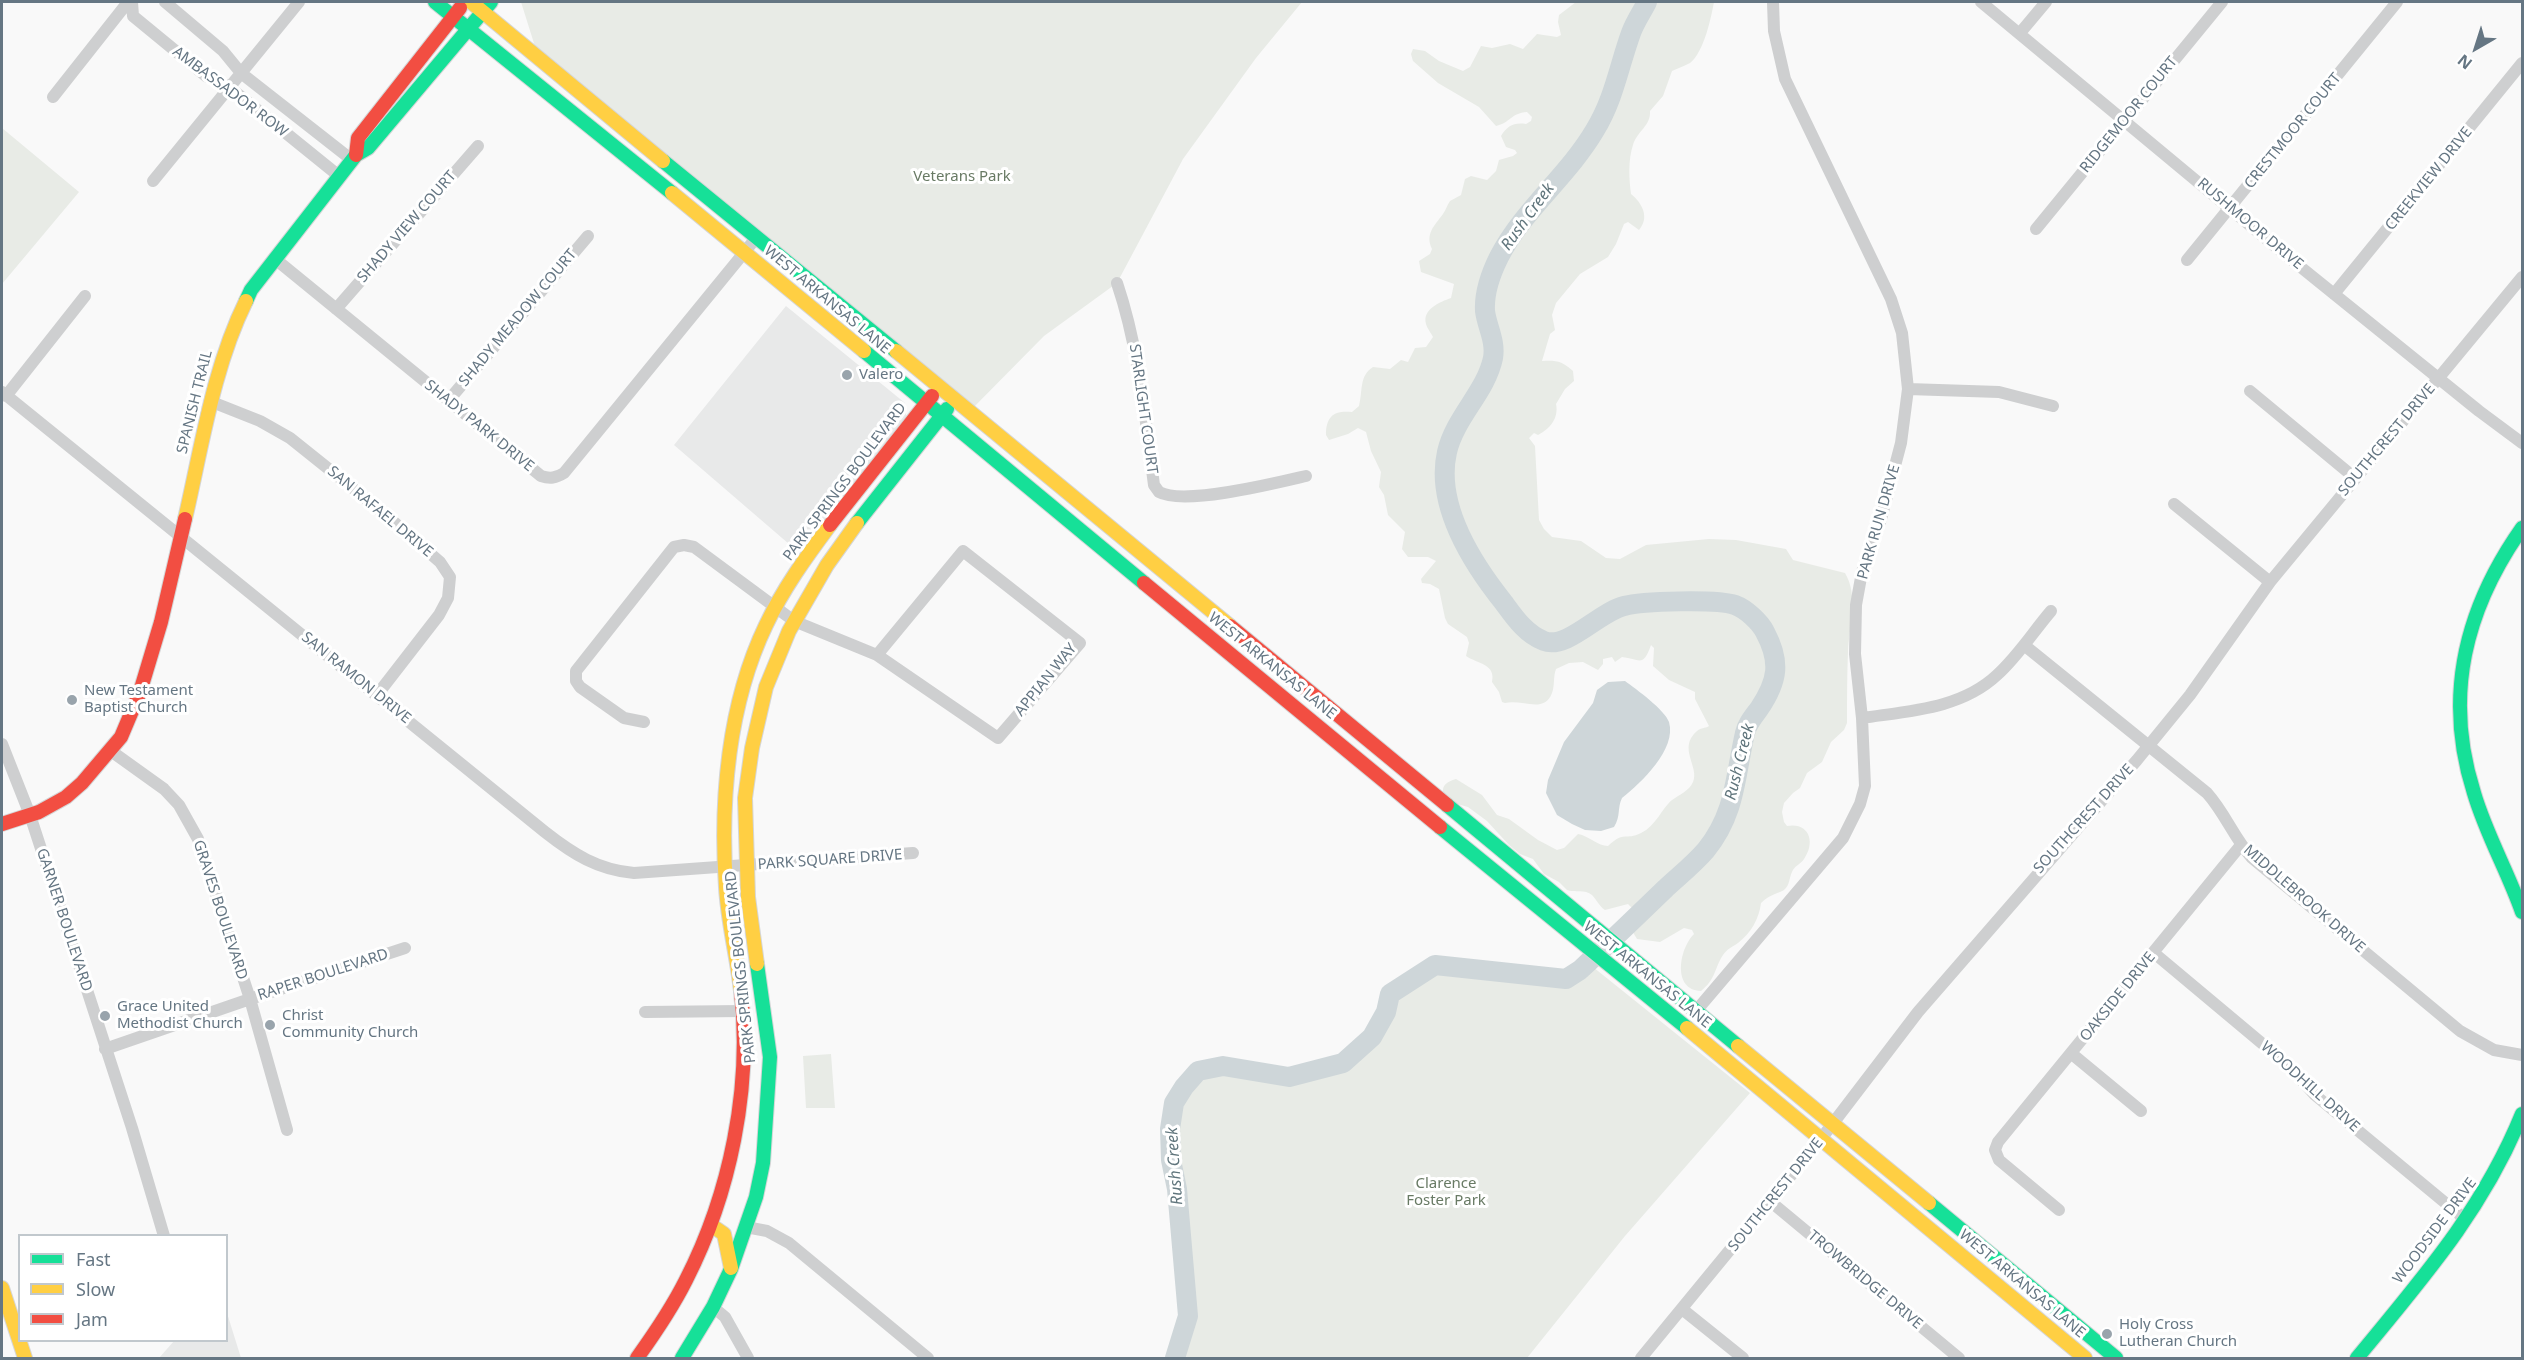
<!DOCTYPE html>
<html>
<head>
<meta charset="utf-8">
<style>
	body { margin:0 }
	#map { position:relative; width:2524px; height:1360px; overflow:hidden; background:#f9f9f9; font-family:"Noto Sans",sans-serif }
	canvas { display:block }
	.frame { position:absolute; inset:0; border:3px solid #657683; pointer-events:none }
	.legend { position:absolute; left:18px; top:1234px; width:210px; height:108px; box-sizing:border-box; background:#fff; border:2px solid #c1c8cd; margin:0; padding:8px 10px; list-style:none; font-size:18px; color:#657683 }
	.legend li { display:flex; align-items:center; gap:12px; height:30px }
	.legend b { width:30px; border:2px solid #c1c8cd }
	.north { position:absolute; left:2446px; top:18px; width:60px; height:60px; -webkit-text-stroke:4px #fff; paint-order:stroke; rotate:219deg; font-size:16px; font-weight:700; line-height:24px; text-align:center; color:#657683 }
	.north::after { content:''; display:block; margin:auto; width:21px; height:27px; background:#657683; clip-path:polygon(50% 0,100% 100%,50% 72%,0 100%) }
</style>
</head>
<body>
<div id="map">
<canvas width="2524" height="1360"></canvas>
<div class="frame"></div>
<ul class="legend">
<li><b style="height:8px;background:#16e098"></b>Fast</li>
<li><b style="height:8px;background:#ffcf43"></b>Slow</li>
<li><b style="height:8px;background:#f24e42"></b>Jam</li>
</ul>
<div class="north">N</div>
</div>
<script>
const c = document.querySelector('canvas').getContext('2d');
c.lineJoin = 'round';
function fillPath(path, color) { c.fillStyle = color; c.fill(path, 'evenodd'); }
function strokePath(path, color, width, dash) { c.strokeStyle = color; c.lineWidth = width; c.lineCap = dash ? 'butt' : 'round'; c.setLineDash(dash || []); c.stroke(path); }
function write(font, color, halo, rows, align = 'center') {
  c.font = font + ' "Noto Sans",sans-serif'; c.lineWidth = 6; c.setLineDash([]); c.textBaseline = 'middle'; c.strokeStyle = halo; c.fillStyle = color; for (const [text, x, y, turn = 0] of rows) {
    c.save(); c.translate(x, y); c.rotate((+turn || 0) * Math.PI / 180); c.textAlign = isNaN(turn) ? turn : align; if (halo) c.strokeText(text, 0, 0); c.fillText(text, 0, 0); c.restore();
  }
}
fillPath(new Path2D(`
	M786 306 905 403 906 416 804 545 796 542 789 544 674 445Z
	M227 1313 241 1358H159L174 1341 226 1340Z`), '#e8e9e9');
fillPath(new Path2D(`
	M521 2H1302L1256 58 1183 159 1117 283 1044 336 970 411 538 56Z
	M1576 2H1714C1711 18 1704 52 1690 63 1685 66 1678 68 1672 71L1663 96 1650 111C1651 126 1637 131 1633 145 1628 160 1629 178 1631 194 1642 203 1650 217 1639 230L1628 222 1624 224 1616 244 1608 257 1580 274 1556 303 1552 315 1555 330 1550 334 1542 361C1556 360 1562 361 1573 371L1574 381 1565 389 1556 404C1559 418 1550 429 1538 435L1534 433 1529 438 1535 446 1539 520 1544 529 1552 537 1581 541 1606 558 1620 559 1646 545 1709 539 1736 540 1786 549 1793 560 1845 573C1859 596 1849 627 1848 652 1847 676 1847 699 1847 723L1844 730 1831 742 1822 762 1807 773 1800 788 1793 793 1784 803 1782 812 1784 822 1787 826C1809 822 1816 842 1804 859 1801 864 1794 866 1792 872 1789 878 1790 885 1784 890 1780 893 1770 894 1761 903 1759 919 1751 933 1738 943 1732 947 1727 949 1723 955 1714 969 1716 979 1701 991 1672 990 1679 949 1694 934L1692 930 1684 928 1660 942 1637 939 1631 929 1633 909 1628 904 1605 910C1599 906 1597 900 1592 895 1585 889 1574 893 1567 890L1559 882 1544 874 1533 859 1520 854 1509 845 1487 821 1468 807 1454 803 1443 794C1442 784 1447 782 1456 779L1482 795 1497 815 1509 819 1538 840 1557 850 1564 848 1578 834C1589 836 1598 846 1608 846 1625 830 1625 841 1641 833 1656 826 1662 808 1672 800 1679 795 1689 791 1693 782 1700 767 1677 748 1697 731 1702 727 1704 729 1709 726L1695 699V692L1669 680 1653 666 1654 648 1651 645C1643 668 1640 659 1622 657L1615 662 1612 657 1603 659V664L1598 670 1583 662 1569 663 1556 669C1553 677 1555 685 1552 693 1544 714 1523 699 1505 703L1502 702 1499 692 1492 682C1496 664 1478 664 1466 656L1469 643 1467 637 1448 624 1445 618 1439 589 1430 584 1422 583 1421 579 1436 561 1428 557H1408L1402 549 1405 532 1388 515 1384 495 1379 487 1381 472 1371 451 1366 432 1358 428 1348 434 1329 440 1326 435C1326 416 1334 410 1352 412L1359 406C1363 390 1359 376 1373 367L1390 369 1401 360 1408 362 1415 348 1426 347 1433 337C1431 333 1427 328 1426 324 1422 309 1440 302 1451 298L1454 284 1421 272 1419 261 1430 254 1432 249C1425 234 1434 226 1443 214 1446 210 1447 205 1450 201L1461 195 1465 179 1471 176 1487 180 1496 171 1499 160 1513 156 1517 153 1515 150 1506 147 1501 136C1507 126 1514 122 1526 124L1531 121 1532 117 1527 112C1511 113 1510 123 1496 126L1479 107 1438 83 1413 61 1411 54 1413 49 1425 51 1439 61 1463 71 1470 67 1481 46 1492 48 1510 44 1523 49 1537 34 1557 37 1561 35 1558 22 1559 15Z
	M2 128 79 192 2 284Z
	M1588 963 1750 1093 1625 1236 1527 1358H1175L1188 1316 1177 1189 1171 1160 1170 1129 1174 1103 1184 1087 1198 1071 1223 1066 1289 1077 1343 1063 1372 1037 1386 1012 1390 994 1435 965 1566 979Z
	M831 1054 835 1108H806L803 1056Z`), '#e8ebe6');
fillPath(new Path2D(`
	M1625 681C1636 689 1665 710 1669 722 1677 749 1641 783 1622 798 1617 808 1621 816 1614 827L1601 831 1585 830 1572 824 1557 815 1546 793 1548 780 1564 742 1593 703 1597 690 1608 682Z`), '#ced6d9');
strokePath(new Path2D(`
	M1175 1358 1188 1316 1177 1189 1171 1160 1170 1129 1174 1103 1184 1087 1198 1071 1223 1066 1289 1077 1343 1063 1372 1037 1386 1012 1390 994 1435 965 1566 979 1580 970C1609 943 1637 916 1666 888 1679 876 1694 864 1706 850 1736 813 1735 776 1745 733 1747 724 1753 717 1759 709 1778 681 1781 662 1765 632 1760 622 1746 609 1735 605 1718 599 1642 601 1624 606 1599 612 1567 650 1544 641 1526 634 1515 618 1504 603 1472 563 1435 505 1447 452 1455 417 1486 392 1493 358 1496 341 1487 327 1485 311 1484 293 1491 273 1499 257 1523 210 1568 176 1595 130 1614 99 1619 66 1631 33 1635 22 1642 12 1647 2`), '#ced6d9', 20);
const fast = new Path2D(`
	M435 2 672 193
	M663 161 896 351
	M246 301 251 290 356 155 368 148 491 2
	M864 351 1144 583
	M857 523 947 409
	M2522 528C2465 609 2443 696 2474 793 2486 834 2508 872 2522 912
	M1447 805 1738 1046
	M1440 827 1687 1028
	M1929 1203 2116 1358
	M682 1358 713 1307 731 1269 756 1197 763 1163 770 1057 757 964
	M2357 1358C2422 1279 2483 1210 2522 1114`);
const slow = new Path2D(`
	M471 2 663 161
	M672 193 864 351
	M896 351 1230 626
	M185 519C202 446 213 368 246 301
	M757 964 748 897 745 798 752 748 766 687 789 631 827 565 857 523
	M741 991C737 956 728 922 726 887 720 801 728 704 766 625 783 589 806 557 830 525
	M1687 1028 2085 1358
	M1738 1046 1929 1203
	M711 1225 724 1234 731 1268
	M2 1288 25 1358`);
const jam = new Path2D(`
	M356 155 358 138 460 8
	M830 525 932 396
	M1144 583 1440 827
	M1230 626 1447 805
	M2 824 39 812 66 797 82 783 121 737 140 692 161 622 185 519
	M637 1358C655 1333 672 1308 686 1280 730 1194 752 1088 741 991`);
strokePath(fast, '#d5d6d7', 16);
strokePath(slow, '#d5d6d7', 16);
strokePath(jam, '#d5d6d7', 16);
strokePath(new Path2D(`
	M132 2 133 16 206 76 229 87 339 176
	M165 2 223 51 241 73 352 160
	M1981 2 2282 252 2479 411 2522 443
	M2020 33 2046 2
	M53 97 128 2
	M153 181 299 2
	M2036 229 2222 2
	M274 258 541 476C550 479 556 478 564 473L756 238
	M2187 260 2397 2
	M1117 283C1139 348 1145 417 1154 485L1159 492C1184 506 1276 483 1306 476
	M2334 294 2522 63
	M336 309 478 146
	M1908 389 1999 392 2053 406
	M2250 391 2355 478
	M2 392 545 832C573 854 598 870 634 873L913 853
	M6 396 85 296
	M448 401 588 236
	M212 402 260 421 290 438 380 510 440 562 450 577 448 598 439 615 377 695
	M2174 504 2270 582
	M963 551 1080 643 998 738 877 655Z
	M2024 645 2207 793C2225 813 2234 838 2252 858L2460 1031 2494 1050 2522 1055
	M1862 718C1908 711 1961 709 1997 675 2018 656 2033 632 2051 611
	M644 722 624 718 580 687 576 681V671L674 547 684 545 694 547 794 621 877 655
	M2 744 30 815 132 1128 164 1236
	M111 751 164 789 179 805 198 839 250 999 287 1130
	M2154 953 2289 1066 2315 1095 2466 1220
	M1696 1011 1843 838 1860 804 1865 786 1862 718 1855 654 1856 605 1862 572 1881 519 1901 443 1908 389 1902 333 1891 299 1785 79 1774 31 1773 2
	M645 1012 743 1011
	M105 1049 250 999 405 948
	M2072 1054 2141 1111
	M1771 1202 1959 1358
	M2059 1210 1999 1160 1995 1150 1998 1142 2241 845
	M746 1227 767 1231 789 1243 928 1358
	M713 1307 725 1317 748 1358
	M1682 1309 1743 1358
	M1641 1358 1821 1139 1918 1012 2137 760 2190 695 2270 582 2522 277`), '#cecfd0', 12);
strokePath(fast, '#16e098', 14);
strokePath(slow, '#ffcf43', 14);
strokePath(jam, '#f24e42', 14);
for (const [x, y, r, color] of [
	[847,375,6,"#99a4ac"],
	[72,700,6,"#99a4ac"],
	[105,1016,6,"#99a4ac"],
	[270,1025,6,"#99a4ac"],
	[2107,1334,6,"#99a4ac"]
]) { const dot = new Path2D(); dot.arc(x, y, r, 0, 2 * Math.PI); c.fillStyle = color; c.fill(dot); strokePath(dot, '#fff', 2); }
write('15px', '#657683', '#fff', [
	["AMBASSADOR ROW",230,92,37],
	["RIDGEMOOR COURT",2129,115,-51],
	["CRESTMOOR COURT",2293,131,-51],
	["CREEKVIEW DRIVE",2429,179,-51],
	["RUSHMOOR DRIVE",2250,224,40],
	["SHADY VIEW COURT",407,227,-49],
	["WEST ARKANSAS LANE",827,300,40],
	["SHADY MEADOW COURT",518,318,-50],
	["SPANISH TRAIL",195,402,-76],
	["STARLIGHT COURT",1143,409,82],
	["SHADY PARK DRIVE",479,426,39],
	["SOUTHCREST DRIVE",2387,440,-50],
	["PARK SPRINGS BOULEVARD",845,482,-53],
	["SAN RAFAEL DRIVE",380,512,40],
	["PARK RUN DRIVE",1879,522,-74],
	["WEST ARKANSAS LANE",1272,666,39],
	["SAN RAMON DRIVE",356,678,39],
	["APPIAN WAY",1046,680,-51],
	["SOUTHCREST DRIVE",2084,819,-48],
	["PARK SQUARE DRIVE",830,860,-4],
	["MIDDLEBROOK DRIVE",2304,899,41],
	["GRAVES BOULEVARD",220,910,72],
	["GARNER BOULEVARD",64,920,72],
	["PARK SPRINGS BOULEVARD",741,967,-96],
	["RAPER BOULEVARD",323,975,-18],
	["WEST ARKANSAS LANE",1647,975,39],
	["OAKSIDE DRIVE",2118,997,-51],
	["WOODHILL DRIVE",2310,1087,42],
	["SOUTHCREST DRIVE",1776,1195,-51],
	["WOODSIDE DRIVE",2435,1231,-53],
	["TROWBRIDGE DRIVE",1865,1280,40],
	["WEST ARKANSAS LANE",2022,1284,40]
]);
write('15px', '#687a64', '#fff', [
	["Veterans Park",962,177],
	["Clarence",1446,1184],
	["Foster Park",1446,1201]
]);
write('15px', '#657683', '#fff', [
	["Valero",859,375],
	["New Testament",84,691],
	["Baptist Church",84,708],
	["Grace United",117,1007],
	["Methodist Church",117,1024],
	["Christ",282,1016],
	["Community Church",282,1033],
	["Holy Cross",2119,1325],
	["Lutheran Church",2119,1342]
], 'left');
write('italic 16px', '#60757c', '#fff', [
	["Rush Creek",1528,217,-54],
	["Rush Creek",1740,762,-76],
	["Rush Creek",1175,1166,-94]
]);
</script>
</body>
</html>
